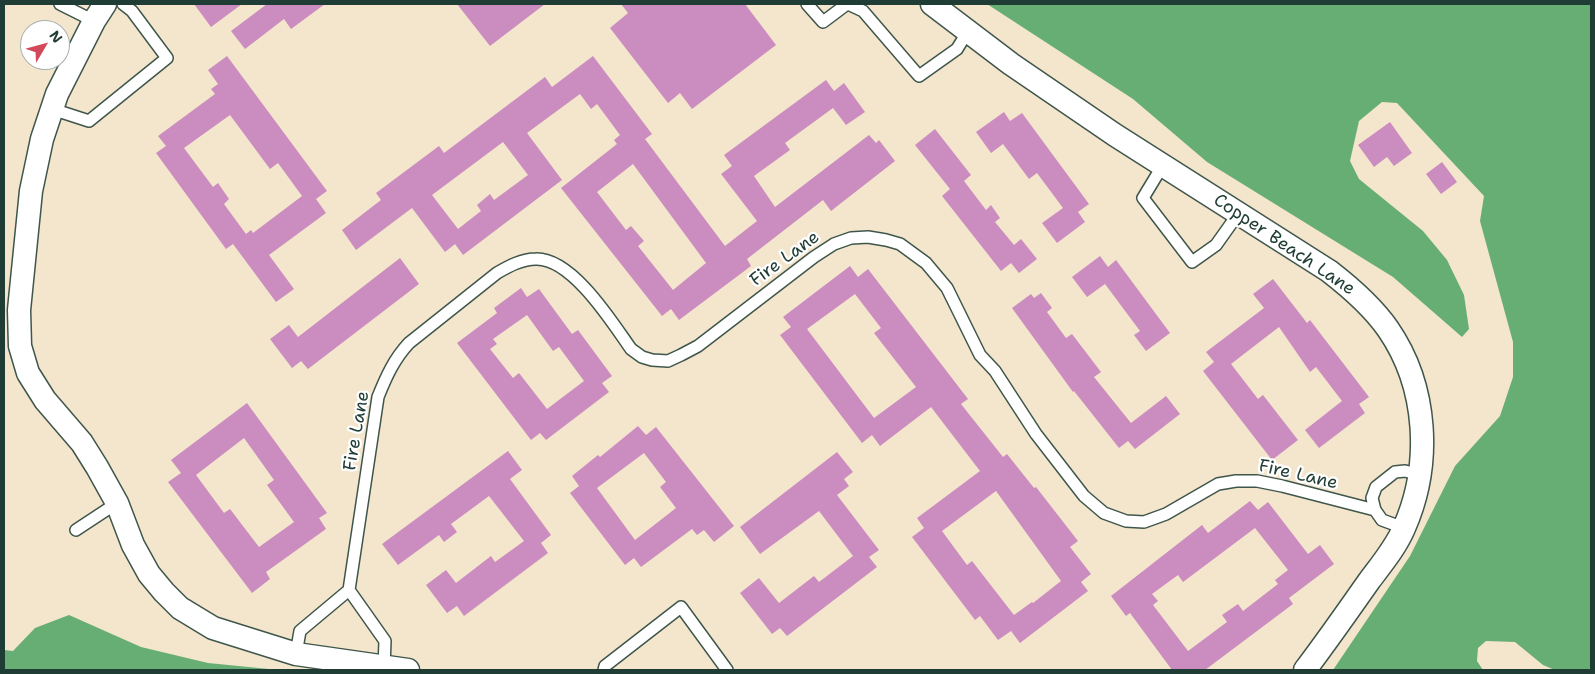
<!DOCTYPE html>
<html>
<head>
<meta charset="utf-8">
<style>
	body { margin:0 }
	#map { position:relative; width:1595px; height:674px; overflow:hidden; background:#f4e5cd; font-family:"Shantell Sans",sans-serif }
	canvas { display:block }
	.frame { position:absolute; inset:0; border:5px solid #1f3d34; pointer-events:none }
	.north { position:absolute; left:20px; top:20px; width:50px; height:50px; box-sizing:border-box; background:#fff; border:1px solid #a5b1ae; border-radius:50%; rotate:53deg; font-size:14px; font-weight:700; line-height:20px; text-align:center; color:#1f3d34 }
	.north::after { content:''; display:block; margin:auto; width:18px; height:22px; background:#d1495b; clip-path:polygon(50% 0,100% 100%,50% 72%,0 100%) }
</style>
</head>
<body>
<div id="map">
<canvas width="1595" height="674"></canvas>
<div class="frame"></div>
<div class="north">N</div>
</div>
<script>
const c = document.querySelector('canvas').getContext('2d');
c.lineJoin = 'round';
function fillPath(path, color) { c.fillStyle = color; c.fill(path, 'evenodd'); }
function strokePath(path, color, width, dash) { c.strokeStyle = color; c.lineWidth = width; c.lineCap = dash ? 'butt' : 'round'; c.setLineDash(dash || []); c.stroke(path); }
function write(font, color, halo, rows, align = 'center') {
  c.font = font + ' "Shantell Sans",sans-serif'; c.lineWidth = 4.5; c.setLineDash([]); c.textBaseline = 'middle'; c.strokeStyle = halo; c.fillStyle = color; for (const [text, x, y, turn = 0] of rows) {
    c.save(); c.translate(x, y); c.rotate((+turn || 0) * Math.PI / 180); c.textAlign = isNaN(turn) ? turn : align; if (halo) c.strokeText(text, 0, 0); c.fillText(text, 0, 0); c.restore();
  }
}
fillPath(new Path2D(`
	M987 4H1591V668L1587 670H1555L1543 665 1515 642 1486 641 1478 648 1477 661 1483 670H1333L1410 556 1455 466 1500 416 1513 377V342L1480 221 1484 196 1397 103 1382 102 1359 121 1350 161 1359 179 1423 231 1447 260 1464 295 1469 329 1462 337 1393 277 1207 162 1133 99Z
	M69 615 141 647 208 663 279 670H4V650L13 651 35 628Z`), '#67ae74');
fillPath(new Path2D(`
	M194 4H242L211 27Z
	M267 4H325L291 29 284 19 245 49 231 31Z
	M457 4H545L490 46Z
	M621 4H745L776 45 692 109 680 93 668 103 610 28 628 13Z
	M227 56 327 191 316 199 326 213 269 255 294 289 276 302 233 244 226 249 156 153 166 146 158 136 215 94 211 89 218 84 208 70ZM230 115 270 169 278 163 302 196 253 233 251 230 246 234 224 204 229 199 218 183 213 187 184 148Z
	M593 56 652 134 645 139 725 246 757 221 721 174 732 166 724 155 826 80 834 91 844 83 865 112 846 125 833 108 785 143 790 150 754 176 775 207 869 135 876 143 879 140 895 161 831 211 823 200 747 259 751 266 679 320 671 309 662 316 561 188 617 144 614 140 620 135 597 104 591 109 580 94 527 133 562 180 463 255 455 244 445 252 412 208 356 250 342 230 381 200 376 193 439 146 444 153 545 77 552 87ZM503 142 528 175 494 200 490 194 477 205 481 211 458 229 432 195ZM633 164 706 263 673 290 638 246 644 241 631 226 626 230 597 192Z
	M1004 112 1010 121 1022 113 1089 204 1078 212 1085 222 1057 243 1042 223 1063 208 1037 173 1029 179 1003 144 991 153 976 132Z
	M1390 122 1412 153 1394 166 1387 157 1374 167 1358 145Z
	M935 129 971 175 964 181 986 210 991 205 1000 218 995 222 1014 245 1021 239 1037 259 1019 273 1011 263 1001 271 942 196 950 189 915 145Z
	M1442 162 1457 182 1441 194 1426 174Z
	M1100 256 1108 267 1116 260 1170 333 1146 351 1134 335 1140 331 1105 284 1087 297 1072 277Z
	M400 258 419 284 308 369 301 361 292 368 270 339 289 325 298 337Z
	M850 266 858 277 868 269 968 399 961 404 1003 457 1007 454 1034 488 1036 487 1078 541 1070 547 1091 574 1081 582 1088 591 1020 643 1011 631 998 640 980 616 975 620 912 537 924 528 917 518 980 471 931 407 880 446 872 435 862 443 780 335 791 327 783 317ZM855 294 881 328 874 333 916 387 874 418 807 329ZM996 491 1061 581 1033 603 1032 602 1014 615 972 561 967 565 942 531Z
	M1273 279 1307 323 1310 320 1369 397 1359 404 1365 413 1319 448 1305 430 1342 401 1316 367 1310 372 1279 327 1231 364 1258 399 1263 395 1298 440 1272 460 1203 371 1214 362 1206 352 1264 308 1253 294Z
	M521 288 527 297 539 289 572 334 578 330 612 376 602 383 609 392 546 440 540 433 531 440 457 343 497 313 494 308ZM527 315 553 351 559 347 584 381 547 409 519 373 513 378 490 349 497 344 493 339Z
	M1041 293 1052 308 1047 312 1066 338 1072 334 1101 372 1094 377 1131 423 1166 396 1180 414 1135 449 1128 441 1119 448 1074 391 1073 392 1012 308 1031 294 1034 298Z
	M247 403 327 513 319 518 326 529 266 572 270 579 252 593 168 482 181 473 171 460ZM244 438 274 480 267 485 294 522 259 547 230 509 224 513 196 475Z
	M638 426 646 435 656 427 734 526 714 542 704 530 697 535 692 529 641 567 634 558 625 565 570 493 579 486 572 476 598 455 600 457ZM644 453 666 482 660 487 676 508 635 540 597 488Z
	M508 451 522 470 510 479 551 535 541 543 548 553 464 616 457 606 447 613 426 585 446 570 456 583 491 556 495 562 524 541 489 496 451 524 457 532 444 542 439 535 398 565 382 544Z
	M837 452 853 472 844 479 849 486 837 495 879 550 869 557 877 567 787 636 780 628 772 634 740 593 759 578 779 603 814 576 819 582 853 556 819 511 760 554 740 527Z
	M1250 501 1258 510 1268 502 1308 554 1320 545 1334 564 1289 598 1293 604 1205 670H1172L1130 613 1126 616 1111 596 1202 525 1208 533ZM1255 528 1288 570 1275 580 1278 584 1243 611 1238 604 1222 615 1227 622 1188 651 1153 605 1158 601 1152 594 1178 575 1183 582Z`), '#cb8dbf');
const lane = new Path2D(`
	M60 4 94 21
	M807 4 823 22 847 4
	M848 4 863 11 919 76 957 49 968 31
	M52 109 89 121 167 58 132 11 123 4
	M1163 165 1143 198 1192 262 1216 245 1238 214
	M1404 528 1382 520 1375 510 1372 498 1376 487 1395 472 1405 471 1420 475
	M76 530 117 503
	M349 590 378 397C386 377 394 359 409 343L497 273C509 266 522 259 536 259 572 258 612 322 631 349L642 357 652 360 668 361 681 355 698 346 814 257 834 244 851 238 868 237 886 240 900 244 926 263 947 288 980 355 995 371 1036 434 1084 496 1104 513 1126 521 1144 522 1166 514 1218 484 1236 481H1257L1282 486 1375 510
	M296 654 300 631 349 590 385 641 384 667
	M604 670 605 666 681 607 727 670`);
const street = new Path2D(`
	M105 4 94 21 57 94 42 139 31 191 19 310 20 346 28 373 45 400 82 443 97 467 117 503 133 545 149 574 164 592 180 608 213 628 296 654 408 670
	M932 4 1011 64 1115 135 1329 271C1351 288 1372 306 1388 329 1428 387 1432 465 1404 528 1396 547 1381 565 1369 581 1348 611 1327 641 1305 670`);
strokePath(lane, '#3f564b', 14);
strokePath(street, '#3f564b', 25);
strokePath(lane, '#fff', 11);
strokePath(street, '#fff', 22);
write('18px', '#1f3d34', '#fff', [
	["Copper Beach Lane",1284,245,34],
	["Fire Lane",785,259,-36],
	["Fire Lane",357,431,-80],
	["Fire Lane",1298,475,13]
]);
</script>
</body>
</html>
